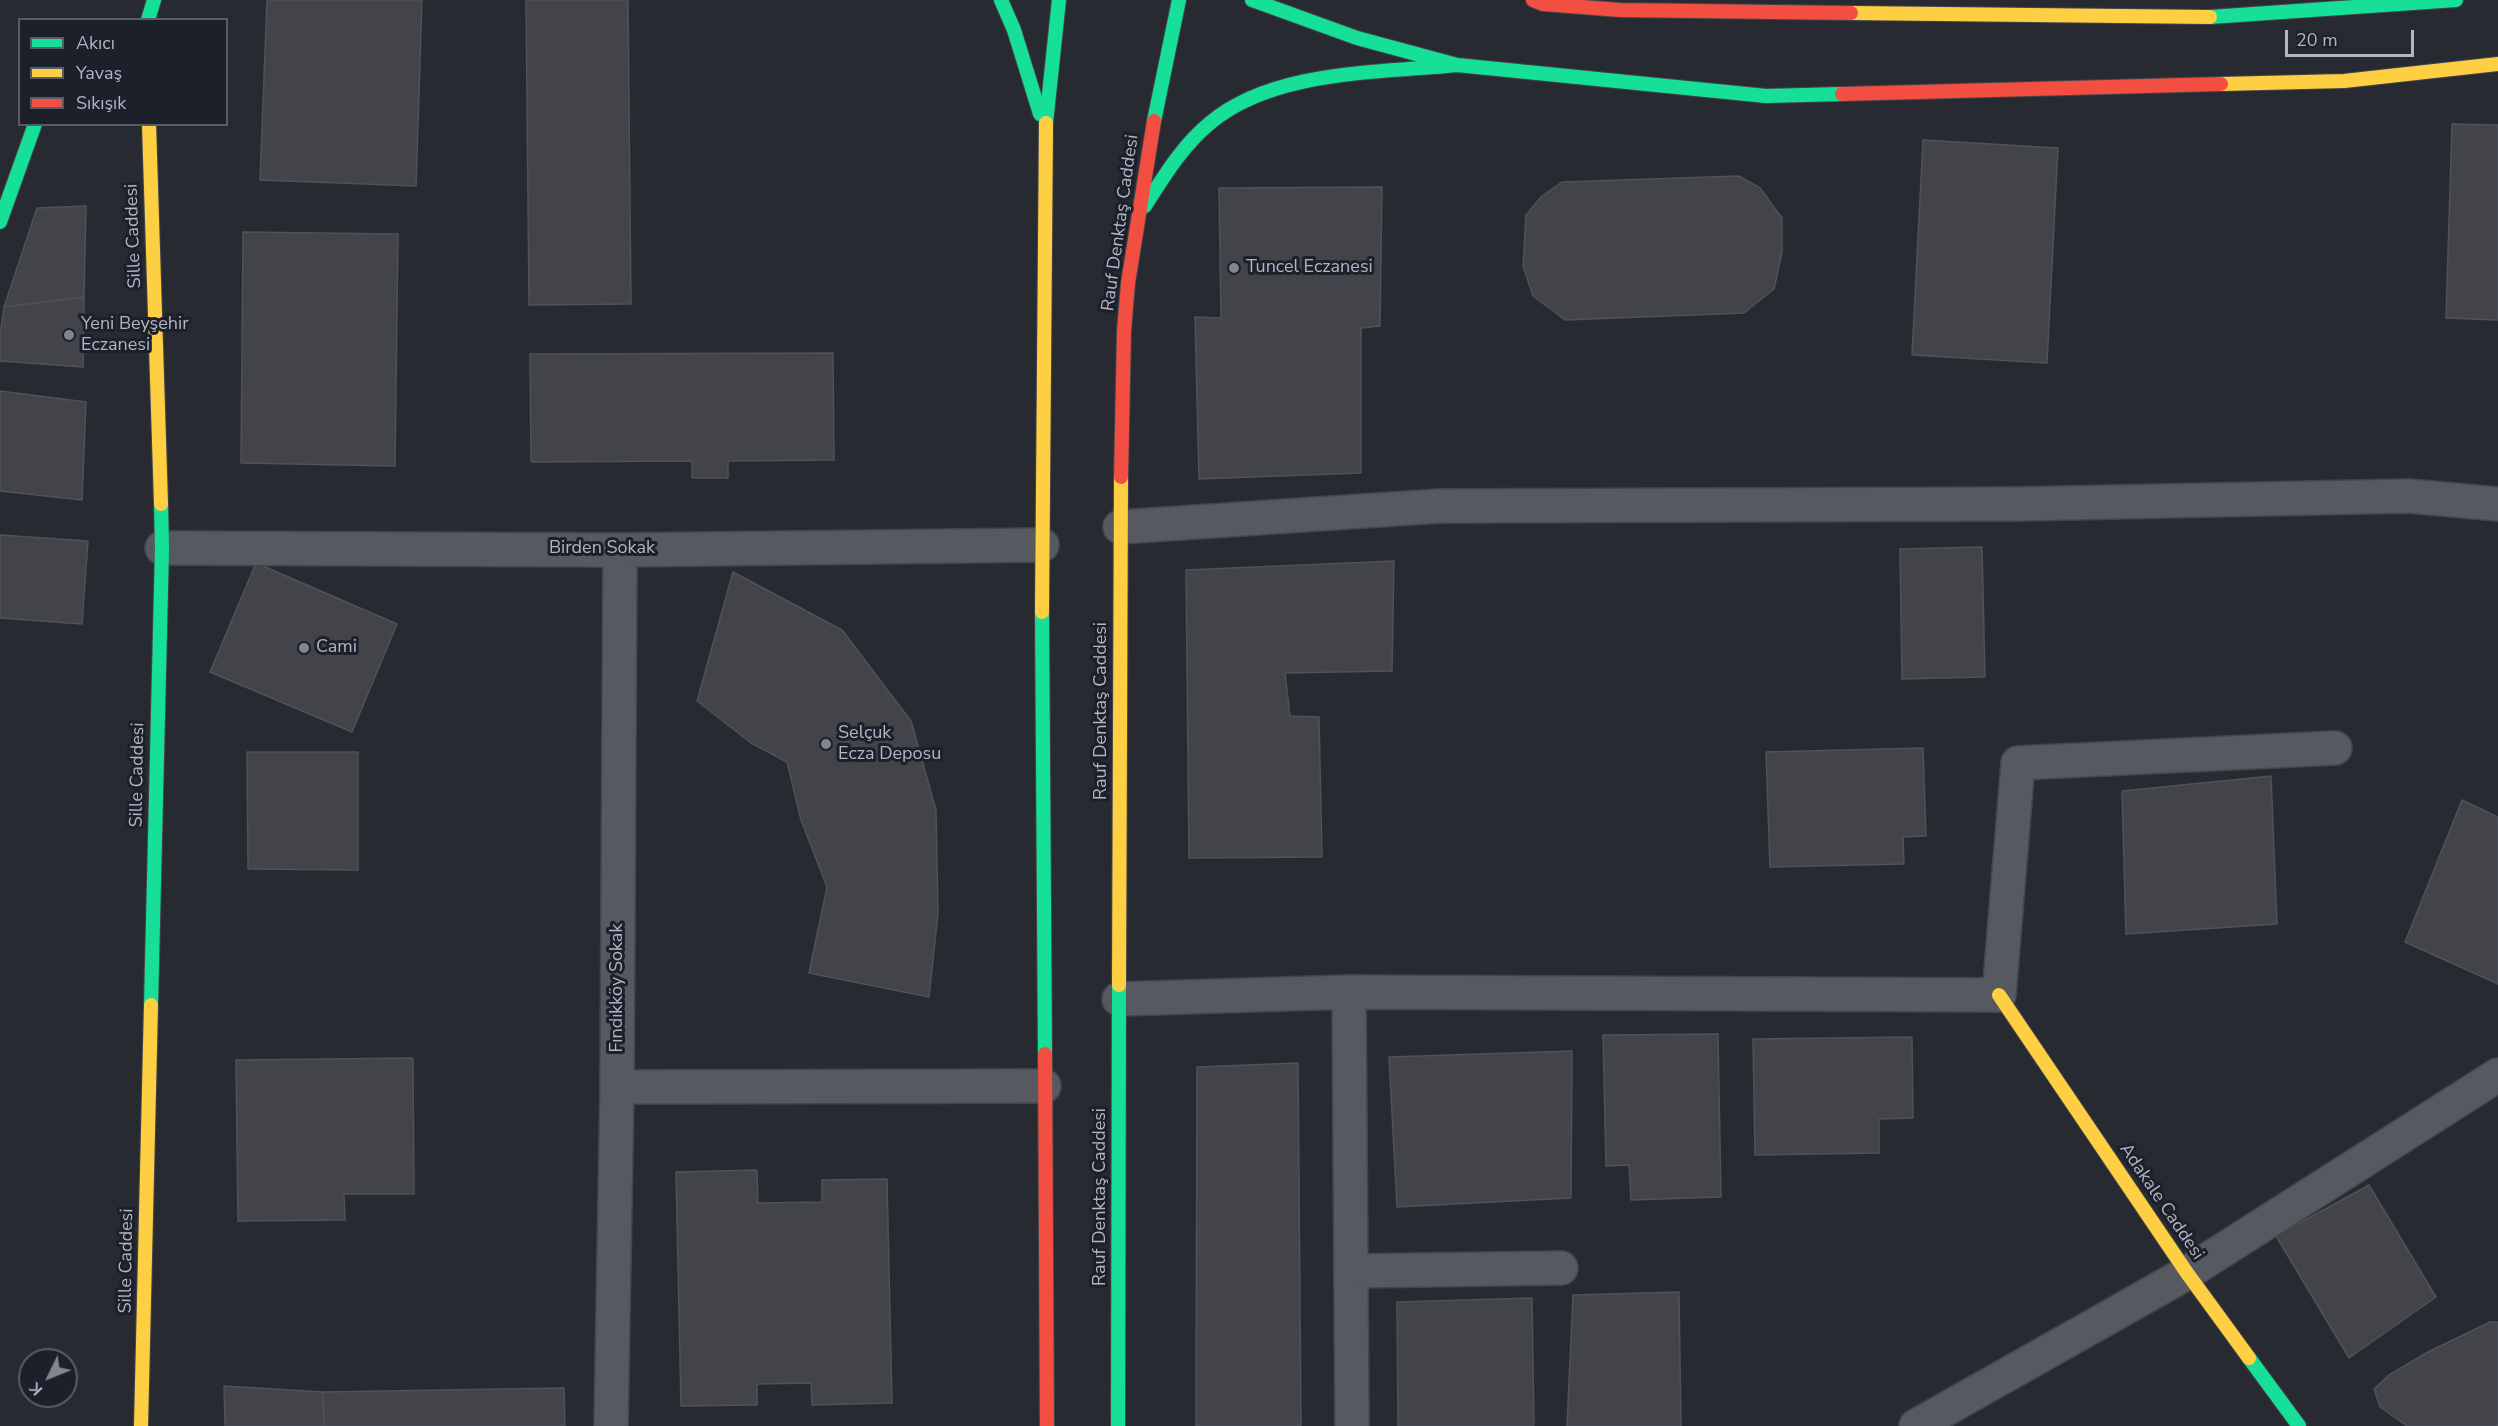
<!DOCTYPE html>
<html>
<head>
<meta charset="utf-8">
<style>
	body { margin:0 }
	#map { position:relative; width:2498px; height:1426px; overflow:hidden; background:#282a32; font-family:"Nunito Sans",sans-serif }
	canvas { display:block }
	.legend { position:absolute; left:18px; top:18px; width:210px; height:108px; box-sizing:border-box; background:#1c202b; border:2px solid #585c68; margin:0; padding:8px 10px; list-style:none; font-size:18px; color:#b2b5c3 }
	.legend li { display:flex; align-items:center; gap:12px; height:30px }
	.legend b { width:30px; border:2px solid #585c68 }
	.north { position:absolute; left:18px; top:1348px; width:60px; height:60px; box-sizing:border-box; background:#1c202b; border:2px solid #585c68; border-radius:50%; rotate:227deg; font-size:16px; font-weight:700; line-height:24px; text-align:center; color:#b2b5c3 }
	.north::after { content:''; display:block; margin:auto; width:21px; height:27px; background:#828490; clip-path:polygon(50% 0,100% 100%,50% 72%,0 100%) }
	.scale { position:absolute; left:2285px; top:30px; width:129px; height:27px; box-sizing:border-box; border:3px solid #b2b5c3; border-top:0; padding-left:8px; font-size:18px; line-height:21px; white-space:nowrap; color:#b2b5c3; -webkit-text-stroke:4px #1c202b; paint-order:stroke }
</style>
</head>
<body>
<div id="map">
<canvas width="2498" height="1426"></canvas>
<ul class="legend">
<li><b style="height:8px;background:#16e098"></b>Akıcı</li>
<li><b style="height:8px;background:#ffcf43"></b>Yavaş</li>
<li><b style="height:8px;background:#f24e42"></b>Sıkışık</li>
</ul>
<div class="north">K</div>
<div class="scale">20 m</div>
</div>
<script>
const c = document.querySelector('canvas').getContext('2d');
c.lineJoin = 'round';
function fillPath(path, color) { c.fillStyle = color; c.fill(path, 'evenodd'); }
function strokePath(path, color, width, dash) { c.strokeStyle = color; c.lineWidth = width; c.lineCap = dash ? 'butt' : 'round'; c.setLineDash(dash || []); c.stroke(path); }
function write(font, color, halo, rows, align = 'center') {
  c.font = font + ' "Nunito Sans",sans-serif'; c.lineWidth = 6; c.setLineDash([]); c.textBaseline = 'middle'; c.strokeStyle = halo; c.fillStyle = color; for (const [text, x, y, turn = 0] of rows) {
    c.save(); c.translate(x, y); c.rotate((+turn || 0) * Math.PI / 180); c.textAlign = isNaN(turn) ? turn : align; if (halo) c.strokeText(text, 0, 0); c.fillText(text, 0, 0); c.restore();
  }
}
const building = new Path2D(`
	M267 0H422L416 186 260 180Z
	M526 0H628L631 304 529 305Z
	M2452 124 2498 125V320L2446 318Z
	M1923 140 2058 148 2047 363 1912 355Z
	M1739 176 1760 188 1782 218V252L1774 289 1744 313 1565 320 1533 296 1523 266 1526 215 1542 196 1562 182Z
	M1382 187 1380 326 1361 328V473L1199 479 1195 317 1221 318 1219 188Z
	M86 206 84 297 4 307 37 208Z
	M243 232 398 234 395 466 241 463Z
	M84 297 83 367 0 361V335L4 307Z
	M833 353 834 460 728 461V478H692V461L531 462 530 354Z
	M0 391 86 402 82 500 0 491Z
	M0 535 88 541 82 624 0 618Z
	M1982 547 1985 677 1902 679 1900 549Z
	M1394 561 1392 671 1285 673 1290 716 1319 717 1322 857 1189 858 1186 570Z
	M256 563 397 624 352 732 210 672Z
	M733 572 842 630 911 721 936 810 938 914 929 997 809 973 827 887 801 820 787 762 751 743 697 701Z
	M1923 748 1926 836 1903 837 1904 864 1770 867 1766 752Z
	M247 752H358V870L248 869Z
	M2271 776 2277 924 2126 934 2122 791Z
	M2462 800 2498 817V984L2405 942Z
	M1718 1034 1721 1197 1631 1200 1629 1165 1606 1166 1603 1035Z
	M1912 1037 1913 1118 1879 1119V1153L1755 1155 1753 1039Z
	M1572 1051 1571 1198 1397 1207 1389 1057Z
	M413 1058 414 1194H344L345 1220 238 1221 236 1060Z
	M1298 1063 1301 1426H1196L1197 1067Z
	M757 1170 758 1203 822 1202V1180L887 1179 892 1403 812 1405 811 1383 757 1384V1405L681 1406 676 1172Z
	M2369 1185 2436 1297 2349 1358 2276 1236Z
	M1679 1292 1681 1426H1567L1573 1295Z
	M1532 1298 1534 1426H1398L1397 1302Z
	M2490 1322H2498V1426H2407L2380 1407 2374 1389 2389 1375 2428 1352Z
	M224 1386 323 1392 324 1426H225Z
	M564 1388 565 1426H324L323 1392Z`);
fillPath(building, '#42444a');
strokePath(building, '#4f5259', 1.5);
const street = new Path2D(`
	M1120 527 1439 506 2016 504 2409 496 2498 504
	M162 548 620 550 1042 545
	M1349 992 1352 1426
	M1119 999 1349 992 1999 995 2018 763 2335 748
	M617 1087 1044 1086
	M1351 1271 1561 1268
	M611 1426 617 1087 620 550
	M1916 1426 2187 1273 2498 1075`);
const fast = new Path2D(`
	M1001 0 1014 30 1040 114
	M1252 0 1357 38 1457 65 1766 96 1842 94
	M2210 17 2456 0
	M148 20 154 0
	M1154 121 1179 0
	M1046 123 1059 0
	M1145 206C1164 176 1183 145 1210 123 1273 70 1378 73 1457 65
	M0 222 35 124
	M1042 612 1045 1054
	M151 1005 162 548 161 504
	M2249 1358 2299 1426
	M1118 1426 1119 985`);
const slow = new Path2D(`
	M1851 13 2210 17
	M2221 84 2344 81 2498 64
	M149 124 161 504
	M1042 612 1046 123
	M1119 985 1121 477
	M1999 995 2187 1273 2249 1358
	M141 1426 151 1005`);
const jam = new Path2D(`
	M1533 0 1543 4 1620 10 1851 13
	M1842 94 2221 84
	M1121 477 1124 331 1128 283 1154 121
	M1045 1054 1047 1426`);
strokePath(street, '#44454b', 36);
strokePath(fast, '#44454b', 16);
strokePath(slow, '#44454b', 16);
strokePath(jam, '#44454b', 16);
strokePath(street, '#575960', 33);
strokePath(fast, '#16e098', 14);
strokePath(slow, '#ffcf43', 14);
strokePath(jam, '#f24e42', 14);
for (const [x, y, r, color] of [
	[1234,268,6,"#828490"],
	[69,335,6,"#828490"],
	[304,648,6,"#828490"],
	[826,744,6,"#828490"]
]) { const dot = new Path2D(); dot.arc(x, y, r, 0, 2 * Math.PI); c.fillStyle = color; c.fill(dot); strokePath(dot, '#1c202b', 2); }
write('18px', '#b2b5c3', '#1c202b', [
	["Rauf Denktaş Caddesi",1121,223,-82],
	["Sille Caddesi",134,236,-92],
	["Birden Sokak",602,549],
	["Rauf Denktaş Caddesi",1102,711,-90],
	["Sille Caddesi",138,775,-89],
	["Fındıkköy Sokak",618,988,-90],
	["Rauf Denktaş Caddesi",1101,1197,-90],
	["Adakale Caddesi",2161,1202,56],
	["Sille Caddesi",127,1261,-89]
]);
write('18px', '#b2b5c3', '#1c202b', [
	["Tuncel Eczanesi",1246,268],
	["Yeni Beyşehir",81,325],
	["Eczanesi",81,346],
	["Cami",316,648],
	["Selçuk",838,734],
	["Ecza Deposu",838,755]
], 'left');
</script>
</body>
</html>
